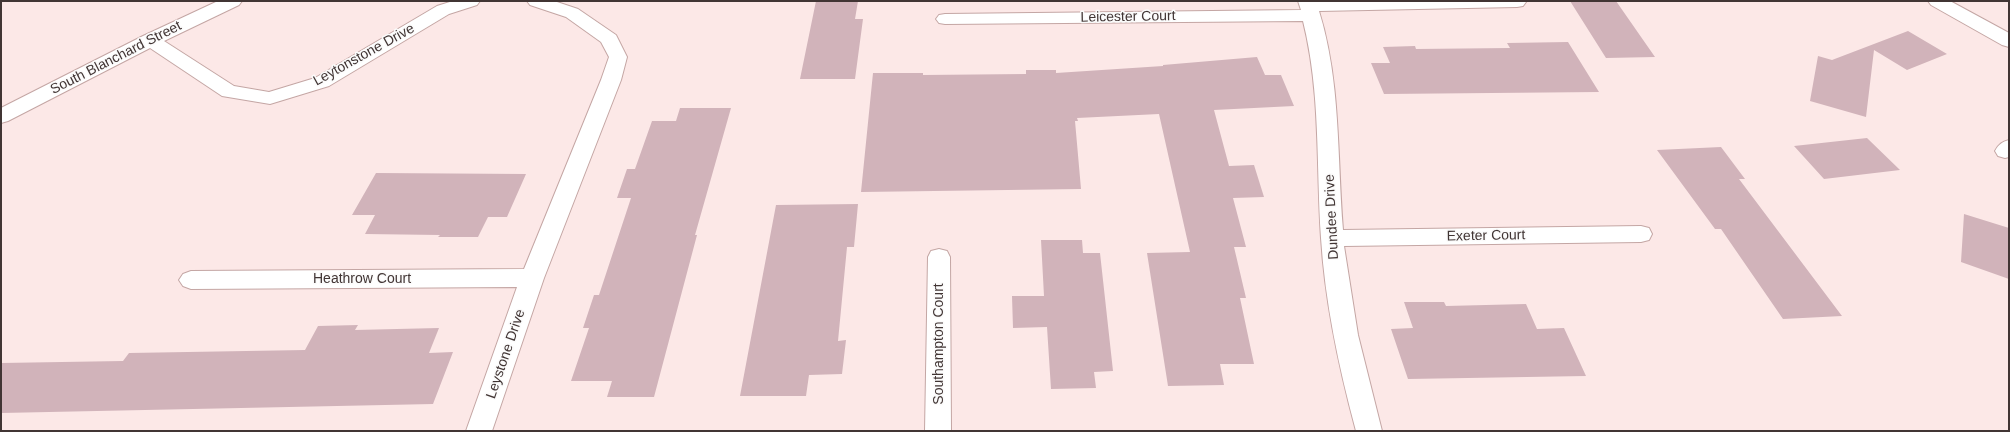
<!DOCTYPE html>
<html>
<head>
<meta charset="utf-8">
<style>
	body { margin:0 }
	#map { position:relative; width:2010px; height:432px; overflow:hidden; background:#fce8e7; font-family:Helvetica,sans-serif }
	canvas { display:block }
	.frame { position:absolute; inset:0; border:2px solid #413534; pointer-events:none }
</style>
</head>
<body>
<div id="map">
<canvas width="2010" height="432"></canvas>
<div class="frame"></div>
</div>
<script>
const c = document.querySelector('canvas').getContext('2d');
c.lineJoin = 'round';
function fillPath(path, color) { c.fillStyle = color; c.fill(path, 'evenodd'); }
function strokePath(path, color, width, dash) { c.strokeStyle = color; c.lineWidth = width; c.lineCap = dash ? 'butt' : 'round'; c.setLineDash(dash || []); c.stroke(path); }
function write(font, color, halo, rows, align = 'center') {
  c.font = font + ' Helvetica,sans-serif'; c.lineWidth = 3; c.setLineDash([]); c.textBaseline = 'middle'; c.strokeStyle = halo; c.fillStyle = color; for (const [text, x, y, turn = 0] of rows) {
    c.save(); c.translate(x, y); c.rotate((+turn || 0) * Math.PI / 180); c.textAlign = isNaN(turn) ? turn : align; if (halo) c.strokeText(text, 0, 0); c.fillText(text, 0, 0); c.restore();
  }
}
fillPath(new Path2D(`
	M816 1H858L855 19H863L855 79H800Z
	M1570 1H1616L1655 57 1606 58Z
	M1908 31 1947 54 1907 70 1874 50 1866 117 1810 101 1818 56 1832 60Z
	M1568 42 1599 92 1384 94 1371 63H1390L1383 47 1415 46 1416 49 1510 48 1507 43Z
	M1257 57 1265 75H1281L1294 106 1214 110 1229 166 1254 165 1264 197 1233 198 1246 247H1234L1246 298H1240L1254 364H1220L1224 385 1168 386 1147 253 1190 252 1159 114 1077 118 1078 121H1075L1081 189 861 192 873 73H923V75L1026 74V70H1056V73L1163 66V65Z
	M680 108H731L695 235H697L654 397H607L612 381H571L589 328H583L594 295H599L631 198H617L627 169H635L652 121H676Z
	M1867 138 1900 170 1824 179 1794 146Z
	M1721 147 1745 179H1739L1842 316 1783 319 1721 229H1715L1657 150Z
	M376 173 526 174 507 217H488L478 237H438L440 235 365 234 375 215H352Z
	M858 204 854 247H847L838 341 846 340 842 374 809 375 806 396H740L776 205Z
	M1964 214 2009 228V279L1961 262Z
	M1041 240H1082L1083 253H1100L1113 371 1094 372 1096 388 1051 389 1047 327 1013 328 1012 296H1044Z
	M1404 302H1444L1446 306 1526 304 1537 329 1564 328 1586 376 1408 379 1391 329 1413 328Z
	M358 325 355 330 439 328 429 353 453 352 433 404 1 413V363L123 361 129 353 305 350 318 326Z`), '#d1b3ba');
const minor = new Path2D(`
	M218 1H242L239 5 164 41 234 86 269 92 315 78 437 6 453 1H480L477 5 449 14 329 86 270 104 222 96 150 48 8 121 1 123V108L143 36Z
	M527 1H554L578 9 616 35 627 57 621 80 544 278 492 431H466L517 287 191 289 183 286 179 280 183 274 191 271 524 269 601 80 609 57 601 42 566 17 530 5Z
	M1298 1 1526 2 1523 6 1517 7 1319 11C1341 82 1337 156 1343 230L1641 226 1649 228 1652 234 1649 240 1641 242 1344 246 1358 335 1382 431H1356C1339 368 1325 303 1321 238 1316 165 1321 93 1303 21L945 24 939 23 936 19 939 15 945 14 1301 10Z
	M1928 1H1950L2009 33V47L2002 45 1931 5Z
	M2009 140V157L2005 158 1998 156 1995 151C1999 144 2002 142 2009 140Z
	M939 249 947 251 950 257 951 431H925L928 257 931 251Z`);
strokePath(minor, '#c4a6a4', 2);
fillPath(minor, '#fff');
write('14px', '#413534', '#fbfbfb', [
	["Leicester Court",1128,17,-1],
	["Leytonstone Drive",364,55,-29],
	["South Blanchard Street",116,58,-27],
	["Dundee Drive",1332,217,-93],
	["Exeter Court",1486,236,-1],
	["Heathrow Court",362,279],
	["Southampton Court",939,344,-90],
	["Leystone Drive",506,354,-71]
]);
</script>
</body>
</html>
